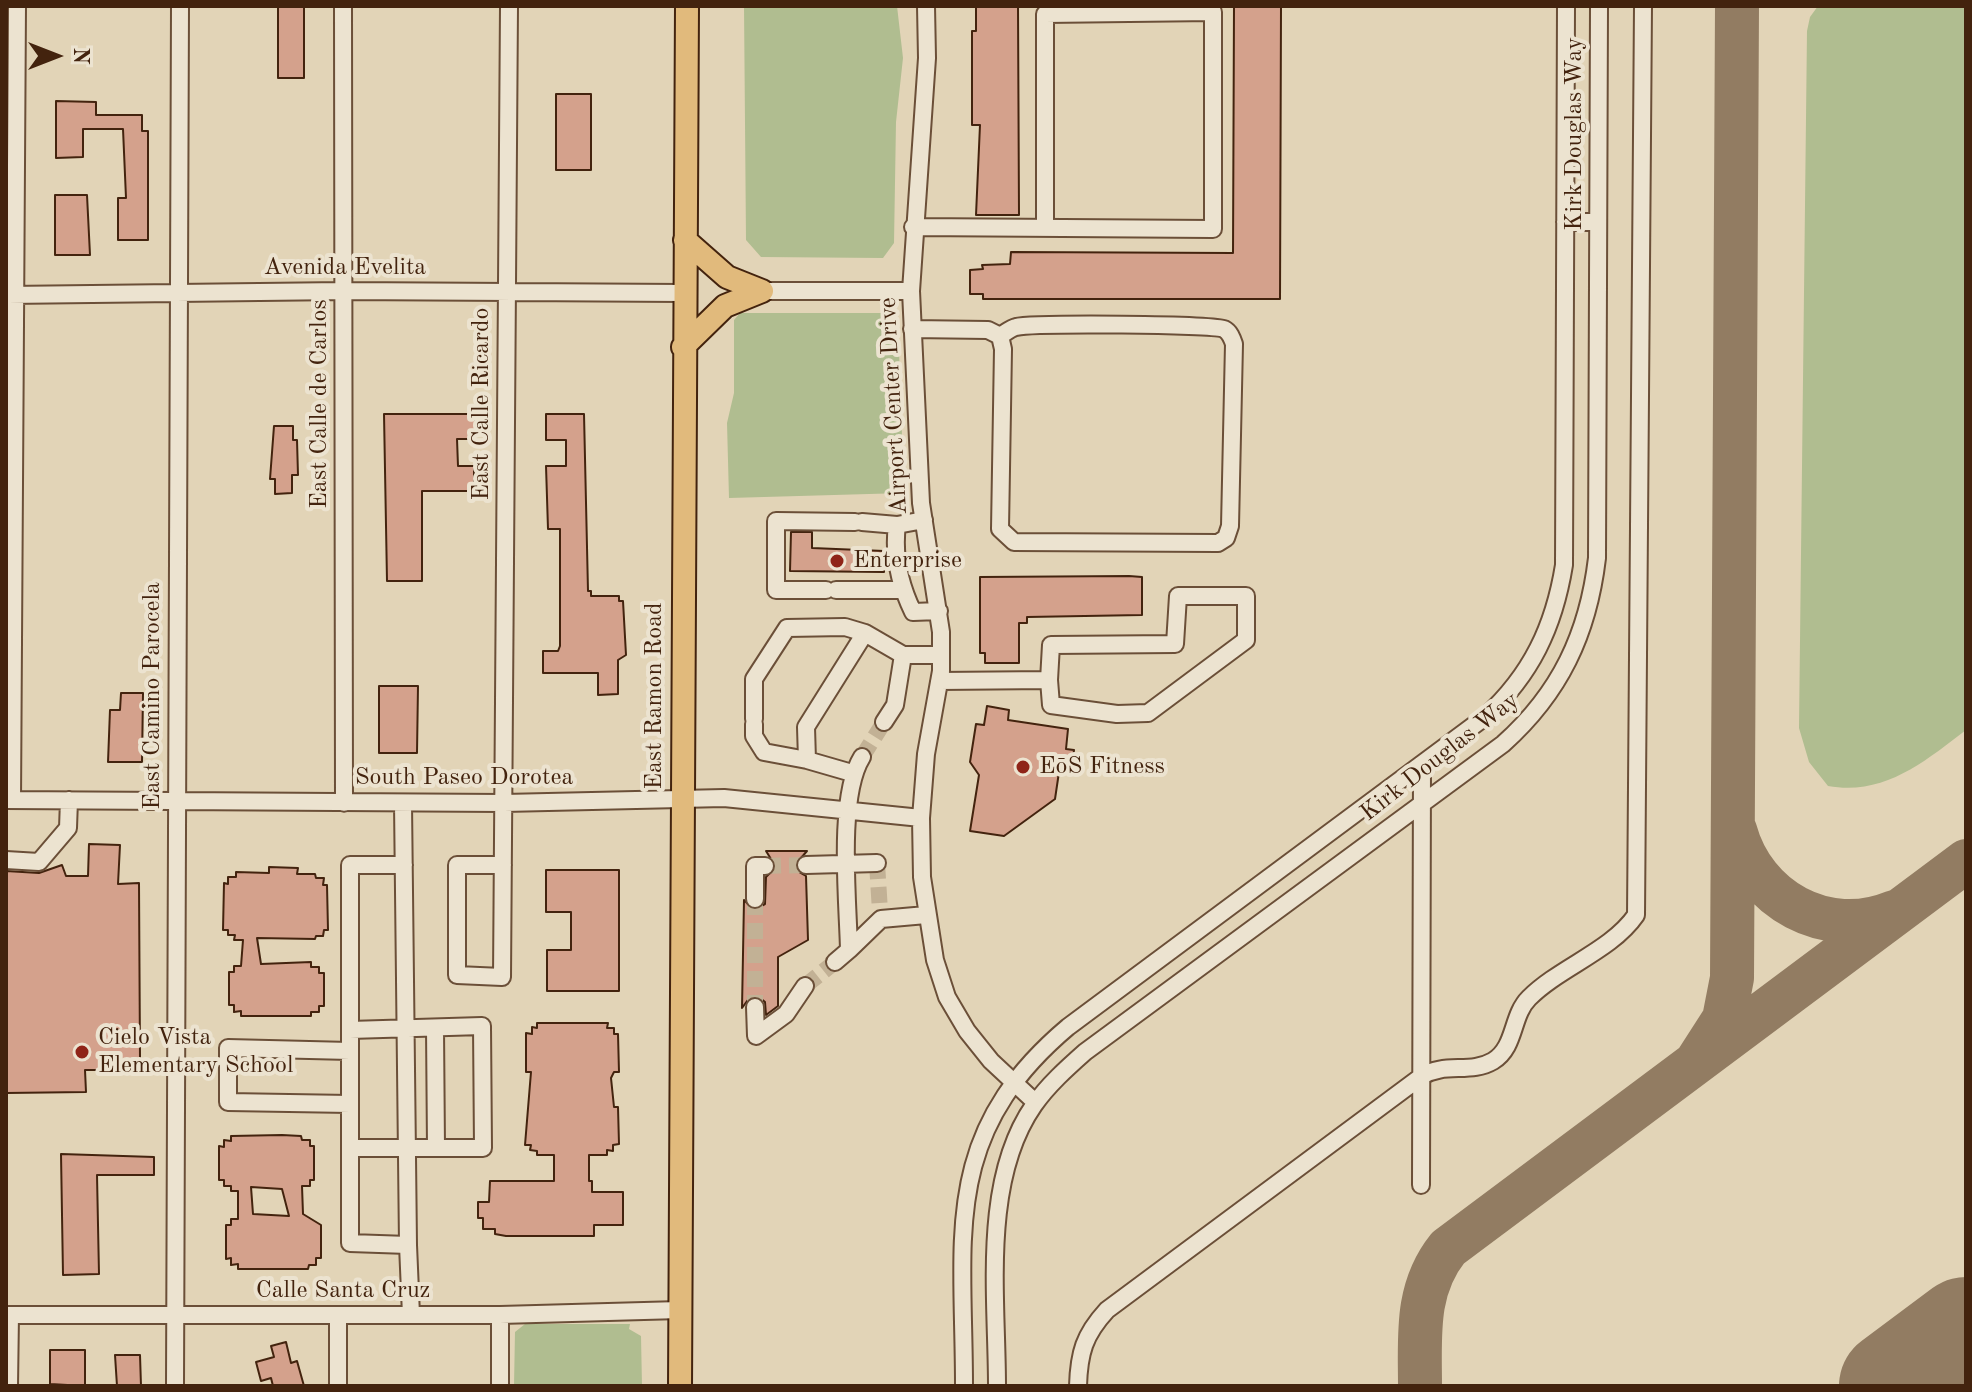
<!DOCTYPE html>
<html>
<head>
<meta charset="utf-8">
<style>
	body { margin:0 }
	#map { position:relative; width:1972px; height:1392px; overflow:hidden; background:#e2d4b7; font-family:"Old Standard TT",serif }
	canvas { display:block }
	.frame { position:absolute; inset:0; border:8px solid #43230e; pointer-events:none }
	.north { position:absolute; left:16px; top:16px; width:80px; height:80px; -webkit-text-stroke:6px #ece3d0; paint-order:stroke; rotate:90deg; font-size:22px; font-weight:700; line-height:32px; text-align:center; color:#43230e }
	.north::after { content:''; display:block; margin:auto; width:28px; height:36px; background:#43230e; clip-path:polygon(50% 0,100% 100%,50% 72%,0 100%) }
</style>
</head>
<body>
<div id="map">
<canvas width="1972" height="1392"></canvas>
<div class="frame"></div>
<div class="north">N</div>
</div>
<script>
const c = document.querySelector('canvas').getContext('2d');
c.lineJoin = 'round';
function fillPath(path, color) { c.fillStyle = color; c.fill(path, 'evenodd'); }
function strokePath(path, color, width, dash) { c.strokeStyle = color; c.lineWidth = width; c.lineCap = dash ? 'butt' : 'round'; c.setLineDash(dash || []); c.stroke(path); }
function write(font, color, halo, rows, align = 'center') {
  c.font = font + ' "Old Standard TT",serif'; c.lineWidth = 8; c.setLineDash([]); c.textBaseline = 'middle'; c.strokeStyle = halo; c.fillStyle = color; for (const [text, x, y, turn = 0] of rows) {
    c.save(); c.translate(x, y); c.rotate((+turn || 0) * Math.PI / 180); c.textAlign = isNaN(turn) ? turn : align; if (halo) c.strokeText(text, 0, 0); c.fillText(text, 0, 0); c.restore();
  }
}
fillPath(new Path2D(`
	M744 6H897L903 58 896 122 894 243 883 258 761 257 746 240Z
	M1818 6H1966V730C1924 762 1884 796 1828 786L1809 762 1799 728 1807 31 1810 17Z
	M740 313H887L898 321 904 493 729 498 727 423 734 393V320Z
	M525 1324H630L629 1329 641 1336 642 1386H514L515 1332Z`), '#b0bd90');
strokePath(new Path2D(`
	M1735 830C1754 900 1826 940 1894 912
	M1697 1061 1724 1019 1732 978 1737 6
	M1420 1386C1420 1336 1415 1289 1448 1248L1966 861`), '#927c62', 44);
strokePath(new Path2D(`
	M1895 1386 1966 1333`), '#927c62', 112);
const building = new Path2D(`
	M278 6H304V78H278Z
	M976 6H1018L1019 215H976L980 125H972V31H976Z
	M1234 6H1281L1280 299H983V294H970V270L983 269 982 265 1010 264 1011 252 1233 253Z
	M556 94H591V170H556Z
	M56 101 96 102V115H142V131H148V240H118V198H126L123 129H83V157L56 158Z
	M55 195H87L90 255H55Z
	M384 414H475V439H457L458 466H474V491H422V581H387Z
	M546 414H584L588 591H591V596H619V601H623L626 655 618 660V694L598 695V673H543V651H558L560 646V529H548L546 466H566V440H546Z
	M274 426H293V440H297L298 475H292V493L275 494V479H270Z
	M791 532H812V548L884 551V572L790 571Z
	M1129 576 1142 577V615L1027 617V623H1019V663H985V653H980V577Z
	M379 686H418L417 753H379Z
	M121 693H143L142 762H108L110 710H120Z
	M987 706 1009 710 1008 720 1068 729 1066 749 1074 750 1071 774 1059 772 1055 799 1004 836 970 831 979 775 970 762 976 724 984 725Z
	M89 844 120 845 118 884 139 883 140 1060H112V1070H85L86 1092 6 1093V871L39 873 62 865 66 876H88Z
	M766 851H807L795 865 797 871 806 876 808 940 778 957V1006L766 1015 765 1002 759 997H750L742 1008 744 900 754 910 765 904 766 877 776 867Z
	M269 867 298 868 297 874H315L316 878H324L323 885H327L328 930H324L323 936H316L315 939 257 938 261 964 311 962V967H319V973H324V1006H319V1012H311V1016H241V1011L234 1012V1005H229V972H234V966H241L243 940H234L235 935H228V930H223L224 883 228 884V877H236V872L269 873Z
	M546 870H619V991H547V950H571V912H546Z
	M537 1023H608L607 1028H614V1034H618L619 1072H614L611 1078 614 1107H618L619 1144 613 1145V1151L607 1150V1155H589V1181H592V1192H623V1225H594V1236H506L495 1234V1229H483V1218H478V1202H489L490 1181H554V1155H537V1151L530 1150 531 1145H525L531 1072H526V1033L532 1034V1027L537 1028Z
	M282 1135 301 1136 302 1140H310V1146H314V1180H310V1186H302L303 1214 321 1225V1258H316V1265H309L308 1269H238V1264L231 1265V1258L226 1259V1225H231V1219H238V1191H231V1186H224V1180H219V1146L224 1147V1140L231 1141V1136ZM251 1187 282 1189 289 1216 253 1214Z
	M61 1154 154 1157V1175H97L99 1274 63 1275Z
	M286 1342 291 1363 297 1361 304 1386H273L271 1378 261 1381 256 1362 274 1357 271 1346Z
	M50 1350H85V1386L50 1384Z
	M115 1355H140L141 1386H117Z`);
fillPath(building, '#d4a18c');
strokePath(building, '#43230e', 2);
strokePath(new Path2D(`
	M862 757 884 722
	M877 863 880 911
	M765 866 806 865
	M755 899V1007
	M805 986 835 962`), '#c2b195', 16, [16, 8]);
const minor = new Path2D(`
	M343 6 344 803
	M926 6 927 58 911 291 921 503 941 632V671L926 754 921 818 922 877 935 960 947 997 967 1031 991 1061 1035 1102
	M1565 222H1598
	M913 227 1213 229V12L1045 14V228
	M762 291H911
	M8 295 343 291 684 293
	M912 329 988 330 1000 336 1003 349 1000 529 1014 542 1218 543 1226 538 1230 526 1234 344C1232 338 1230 332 1224 329 1213 324 1032 323 1016 327 1011 328 1005 333 1000 336
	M924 520 897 525C893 555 900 585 913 612L939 611
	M862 522 897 525
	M826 590H776V521L855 522
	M836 590H902
	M865 633 903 655
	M939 681 1049 680 1051 705 1117 714 1148 713 1246 640V596H1178L1175 644 1051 645 1049 680
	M754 719V679L787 628 845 627 865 633 806 727 807 760 764 752 754 736V724
	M884 722 895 705 903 655H941
	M807 760 852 773
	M6 800 504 803 724 798 921 818
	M12 800 17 6
	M403 803C405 950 406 1098 408 1245L350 1243V865H404
	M6 860 39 862 68 828 69 800
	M503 865H457V975L502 977 509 6
	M806 865 877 863
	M755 899V866H765
	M849 950 881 919 926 915
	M835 962 849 950C848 902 837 797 862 757
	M755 1007 756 1036 786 1014 805 986
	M435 1028 436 1148
	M350 1030 482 1026 483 1148H350
	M350 1051 228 1048V1102L350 1104
	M1421 1185 1422 764
	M408 1245 411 1315
	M6 1315H500L680 1310
	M9 1386 10 1315
	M175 1386 180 6
	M338 1386V1315
	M500 1386V1315
	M964 1386C964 1235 940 1135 1068 1027L1485 717C1531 675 1554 627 1564 565L1566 6
	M997 1386C997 1297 981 1181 1034 1105 1048 1085 1067 1068 1085 1052L1503 744C1560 693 1588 634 1597 558L1599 6
	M1078 1386C1079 1353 1084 1335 1107 1310L1422 1076C1444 1062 1471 1074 1493 1061 1516 1047 1511 1016 1529 998 1560 967 1611 951 1636 915L1643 6`);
const major = new Path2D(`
	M685 240 727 277 762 291
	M683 347 725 306 762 291
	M680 1386 687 6`);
strokePath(minor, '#6b4f38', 20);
strokePath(major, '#43230e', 26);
strokePath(minor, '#ece3d0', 16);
strokePath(major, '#e1ba7c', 22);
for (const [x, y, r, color] of [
	[837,561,8,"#8f2418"],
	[1023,767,8,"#8f2418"],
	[82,1052,8,"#8f2418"]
]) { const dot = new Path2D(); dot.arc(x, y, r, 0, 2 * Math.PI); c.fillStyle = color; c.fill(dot); strokePath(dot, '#ece3d0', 3); }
write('24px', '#43230e', '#ece3d0', [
	["Kirk Douglas Way",1575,134,-90],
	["Avenida Evelita",345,268],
	["East Calle de Carlos",320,404,-90],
	["East Calle Ricardo",482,404,-90],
	["Airport Center Drive",894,406,-93],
	["East Camino Parocela",153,696,-90],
	["East Ramon Road",655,696,-90],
	["Kirk Douglas Way",1440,757,-38],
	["South Paseo Dorotea",464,778],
	["Calle Santa Cruz",343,1291]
]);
write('24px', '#43230e', '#ece3d0', [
	["Enterprise",853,561],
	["EōS Fitness",1039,767],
	["Cielo Vista",98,1038],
	["Elementary School",98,1066]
], 'left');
</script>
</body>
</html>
